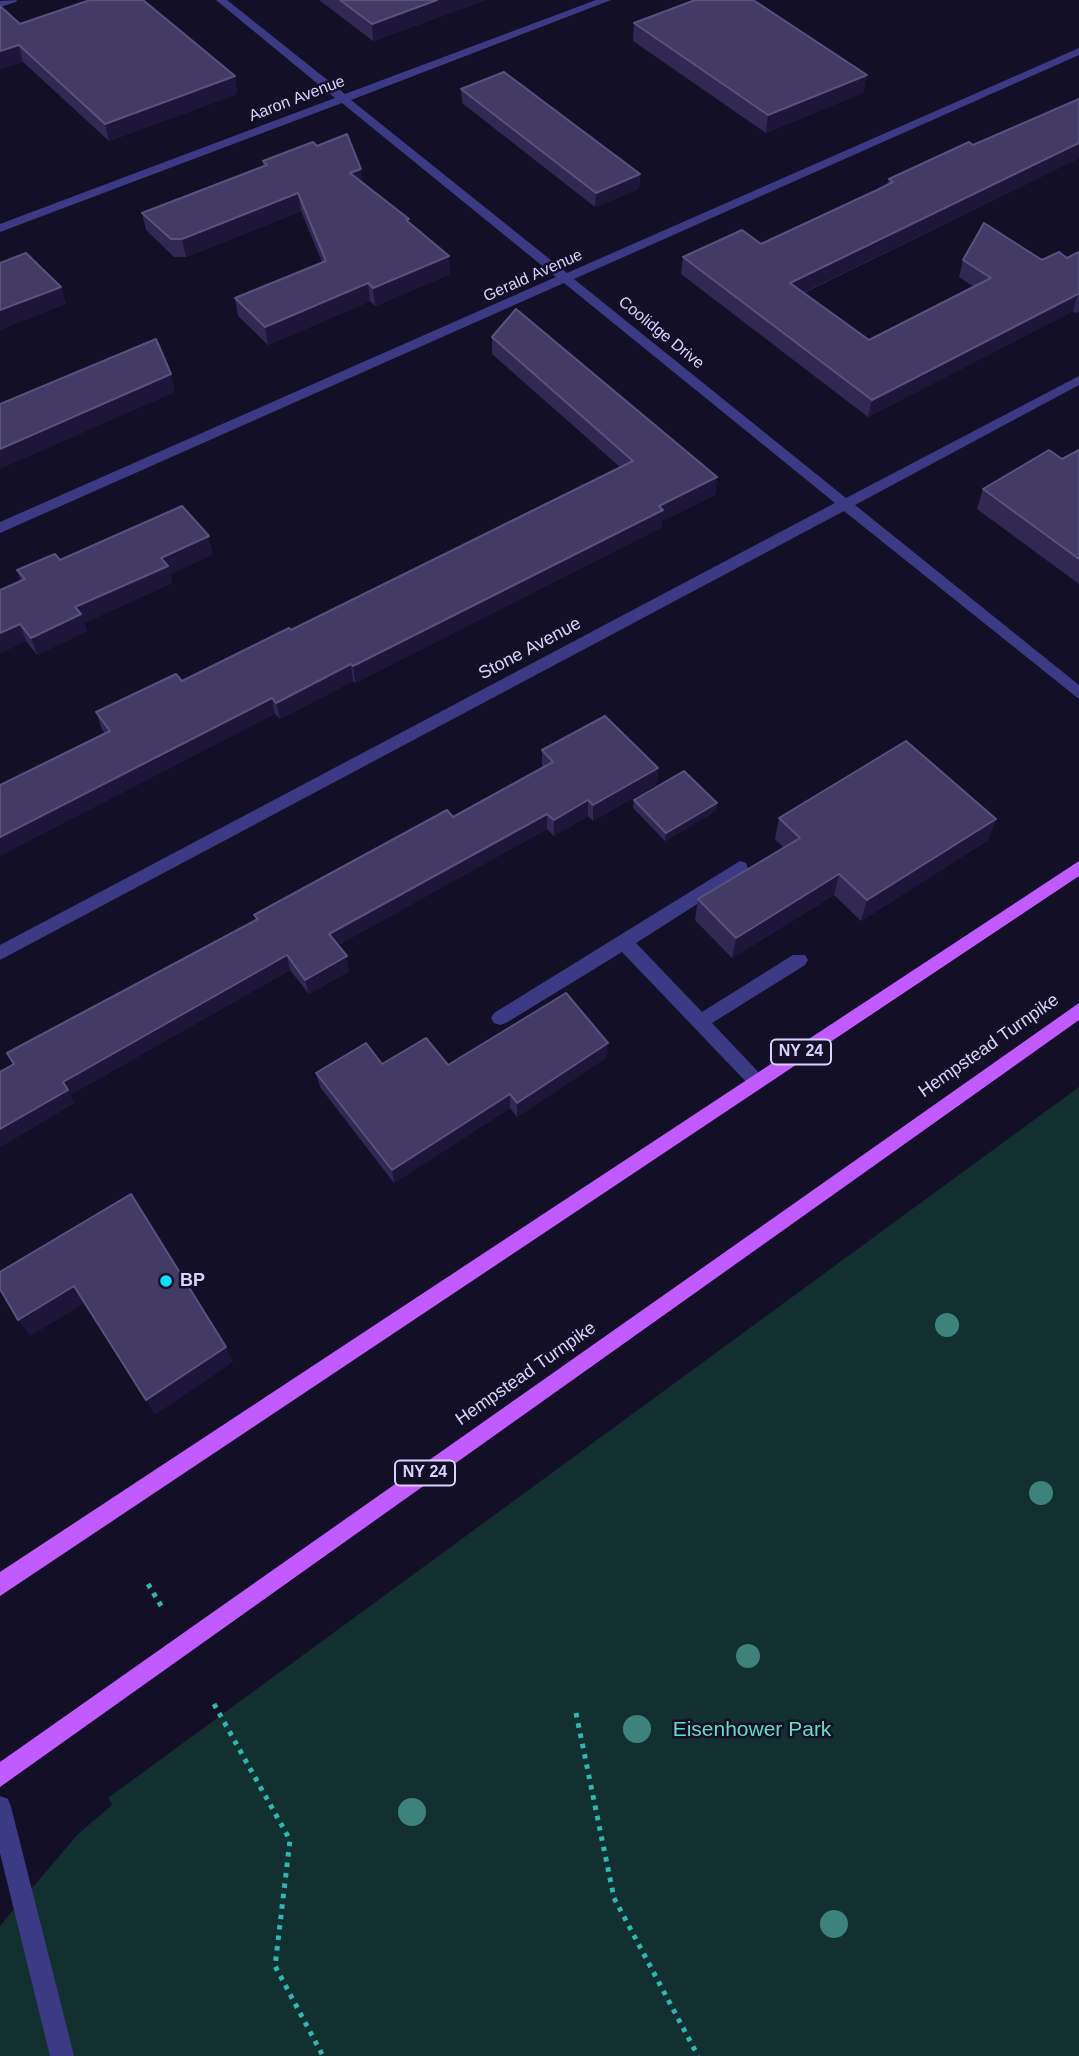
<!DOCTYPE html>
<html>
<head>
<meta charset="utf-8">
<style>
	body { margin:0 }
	canvas { display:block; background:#130f26 }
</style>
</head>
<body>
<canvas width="1079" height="2056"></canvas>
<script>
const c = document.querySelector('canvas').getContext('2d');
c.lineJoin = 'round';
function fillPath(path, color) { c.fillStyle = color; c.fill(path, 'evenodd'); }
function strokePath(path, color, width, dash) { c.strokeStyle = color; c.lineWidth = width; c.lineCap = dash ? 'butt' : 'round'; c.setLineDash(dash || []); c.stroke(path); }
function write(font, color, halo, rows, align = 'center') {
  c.font = font + ' Helvetica,sans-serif'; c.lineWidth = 5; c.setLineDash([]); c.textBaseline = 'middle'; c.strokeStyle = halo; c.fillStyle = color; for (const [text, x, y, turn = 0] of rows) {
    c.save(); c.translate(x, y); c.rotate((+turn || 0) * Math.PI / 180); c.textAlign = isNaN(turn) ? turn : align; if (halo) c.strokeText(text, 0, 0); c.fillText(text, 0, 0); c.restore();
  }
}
fillPath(new Path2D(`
	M1079 1087V2056H0V1926L78 1834 112 1805 108 1798Z`), '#12302f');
strokePath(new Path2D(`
	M148 1584 163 1609
	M214 1704 290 1840 275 1966 323 2056
	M576 1713 614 1898 698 2056`), '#2fb8b0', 5, [4.5, 6]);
fillPath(new Path2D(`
	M17 0 16 2 0 7V1Z
	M216 0H227L345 94 596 0H611L351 100 567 273 1079 48V55L574 279 846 498 1079 376V385L855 505 1079 685V699L844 511 0 960V945L835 503 564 283 0 533V522L556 277 342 103 0 232V224L335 98Z
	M740 861 746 863 748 868 746 873 636 943 702 1012 793 955H805L808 960 805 965 712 1023 763 1077 766 1082 763 1087 757 1090 751 1087 622 952 506 1023 500 1025 494 1023 491 1018 494 1013Z
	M0 1796 8 1799 11 1807 74 2056H50L0 1853Z`), '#3d3a85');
fillPath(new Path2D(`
	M1079 861V876L0 1596V1572Z
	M1079 1003V1020L0 1787V1762Z`), '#c25bff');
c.fillStyle = '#3d827b';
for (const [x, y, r] of [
	[947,1325,12],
	[1041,1493,12],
	[748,1656,12],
	[637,1729,14],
	[412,1812,14],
	[834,1924,14]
]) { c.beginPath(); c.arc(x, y, r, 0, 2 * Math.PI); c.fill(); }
fillPath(new Path2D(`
	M319 0H486L373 41Z
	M0 6 20 24 235 76 237 94 109 141 23 62 0 69Z
	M634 23 864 92 766 133 633 41Z
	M461 89 640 174 639 189 595 207 462 103Z
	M973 145 1079 158 804 293 869 340 974 287 959 277 963 260H1042L1067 258 1079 252V312L1076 313 1073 311 868 417 681 274 683 257 761 244 877 190 887 185 889 179Z
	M263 161 362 183 449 256 450 274 375 306 370 301 268 345 238 316 235 298 322 262 301 211 186 257H174L146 230 142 213 263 166Z
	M492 337 717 477 715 495 662 521V527L355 683 353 681 280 719 275 714 105 734 102 729 96 712 182 681 291 630 620 467 492 354Z
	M1079 450V584L977 509 983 489 1062 459Z
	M213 554 170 574 172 583 84 623 87 631 37 655 26 641 0 653 21 581 17 570 60 560Z
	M542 750 658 768 657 784 593 821 588 816 554 836 547 829 338 945 349 971 309 994 290 970 70 1095 74 1103 0 1147V1072L13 1064 7 1053 256 920 254 915 453 817 543 767 542 766Z
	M634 800 716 811 665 841 633 808Z
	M779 818 996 819 988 840 861 921 834 895 732 958 695 920 698 899 784 848 775 839Z
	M607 1057 517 1117 510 1108 394 1183 320 1087 316 1073 382 1064 448 1065Z`), '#312854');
fillPath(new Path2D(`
	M437 0H486L373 41 372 24Z
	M19 45 23 62 0 69V51Z
	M867 75 864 92 766 133 768 115Z
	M235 76 237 94 109 141 105 124Z
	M1079 143V158L788 300 790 283Z
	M361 169 363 187 350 173Z
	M640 174 639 189 595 207 596 193Z
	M298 193 301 211 186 257 182 239Z
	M449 256 450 274 375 306 373 288Z
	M368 283 370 301 268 345 265 327Z
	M61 287 66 304 0 330V310Z
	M1078 294 1073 311 868 417 872 400Z
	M171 374 175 392 0 469V449Z
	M717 477 715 495 662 521V527L355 683 353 666Z
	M209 536 213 554 170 574 172 583 84 623 87 631 37 655 31 638 75 607 161 558Z
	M20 624 26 641 0 653V633Z
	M351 664 353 681 280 719 276 703Z
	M272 698 275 714 0 856V837Z
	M658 768 657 784 593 821V805Z
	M588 800V816L554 836V820Z
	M717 803 716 811 665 841 666 833Z
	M547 814V829L332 949 329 934Z
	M996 819 988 840 861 921 867 900Z
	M839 874 834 895 732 958 736 938Z
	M287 955 290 970 70 1095 74 1103 0 1147V1129L63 1082Z
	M347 956 349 971 309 994 305 980Z
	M608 1043 607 1057 517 1117V1103Z
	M510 1094V1108L394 1183 392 1170Z
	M74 1286 85 1303 30 1336 18 1320Z
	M226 1347 233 1362 155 1415 146 1400Z`), '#1d163a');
const building = new Path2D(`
	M90 0H143L235 76 105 124 19 45 0 51V6L20 24Z
	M340 0H437L372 24Z
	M695 0H753L867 75 768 115 634 23Z
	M504 72 640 174 596 193 461 89Z
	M1079 99V143L790 283 869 340 991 278 963 260 984 223 1042 260 1059 252 1067 258 1079 252V294H1078L872 400 683 257 742 230 761 244 877 190 893 182 889 179 969 142 973 145Z
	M347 134 361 169 350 173 409 219 406 220 449 256 373 288 368 283 265 327 235 298 326 261 298 193 182 239H171L142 213 267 165 263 161 313 142 317 146Z
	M26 253 61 287 0 310V263Z
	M516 309 717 477 659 506 663 510 353 666 351 664 276 703 272 698 0 837V785L110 731 96 712 176 674 182 681 289 628 291 630 633 461 492 337Z
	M156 339 171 374 0 449V404Z
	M1049 450 1062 459 1079 450V559L983 489Z
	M182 506 209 536 161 558 168 566 75 607 81 614 31 638 20 624 0 633V590L25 579 17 570 55 554 60 560Z
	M605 716 658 768 593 805 588 800 554 820 547 814 329 934 347 956 305 980 287 955 63 1082 68 1090 0 1129V1072L14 1064 7 1053 258 919 254 915 447 810 453 817 553 762 542 750Z
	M906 741 996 819 867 900 839 874 736 938 698 899 800 838 779 818Z
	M684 771 717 803 666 833 634 800Z
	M566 993 608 1043 517 1103 510 1094 392 1170 316 1073 366 1043 382 1064 426 1038 448 1065Z
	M131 1194 226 1347 146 1400 74 1286 18 1320 0 1289V1272Z`);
fillPath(building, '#433a66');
strokePath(building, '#5a527e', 2);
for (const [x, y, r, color] of [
	[166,1281,7,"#00e5ff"]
]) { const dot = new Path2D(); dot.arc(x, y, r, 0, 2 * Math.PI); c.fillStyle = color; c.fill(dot); strokePath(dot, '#130f26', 2.5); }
write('16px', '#d9d4ff', '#130f26', [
	["Aaron Avenue",297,99,-21],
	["Gerald Avenue",533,276,-24],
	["Coolidge Drive",661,333,39]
]);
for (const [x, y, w] of [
	[801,1052,60],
	[425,1473,60]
]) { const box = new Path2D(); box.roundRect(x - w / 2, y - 12.5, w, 25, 5); c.fillStyle = '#130f26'; c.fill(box); strokePath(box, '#d9d4ff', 2); }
write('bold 16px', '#d9d4ff', null, [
	["NY 24",801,1052],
	["NY 24",425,1473]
]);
write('18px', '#d9d4ff', '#130f26', [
	["Stone Avenue",530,649,-28],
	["Hempstead Turnpike",989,1046,-35],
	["Hempstead Turnpike",526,1374,-35]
]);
write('bold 18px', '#d9d4ff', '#130f26', [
	["BP",180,1281]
], 'left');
write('21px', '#5fe0c0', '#130f26', [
	["Eisenhower Park",752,1730]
]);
</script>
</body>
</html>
